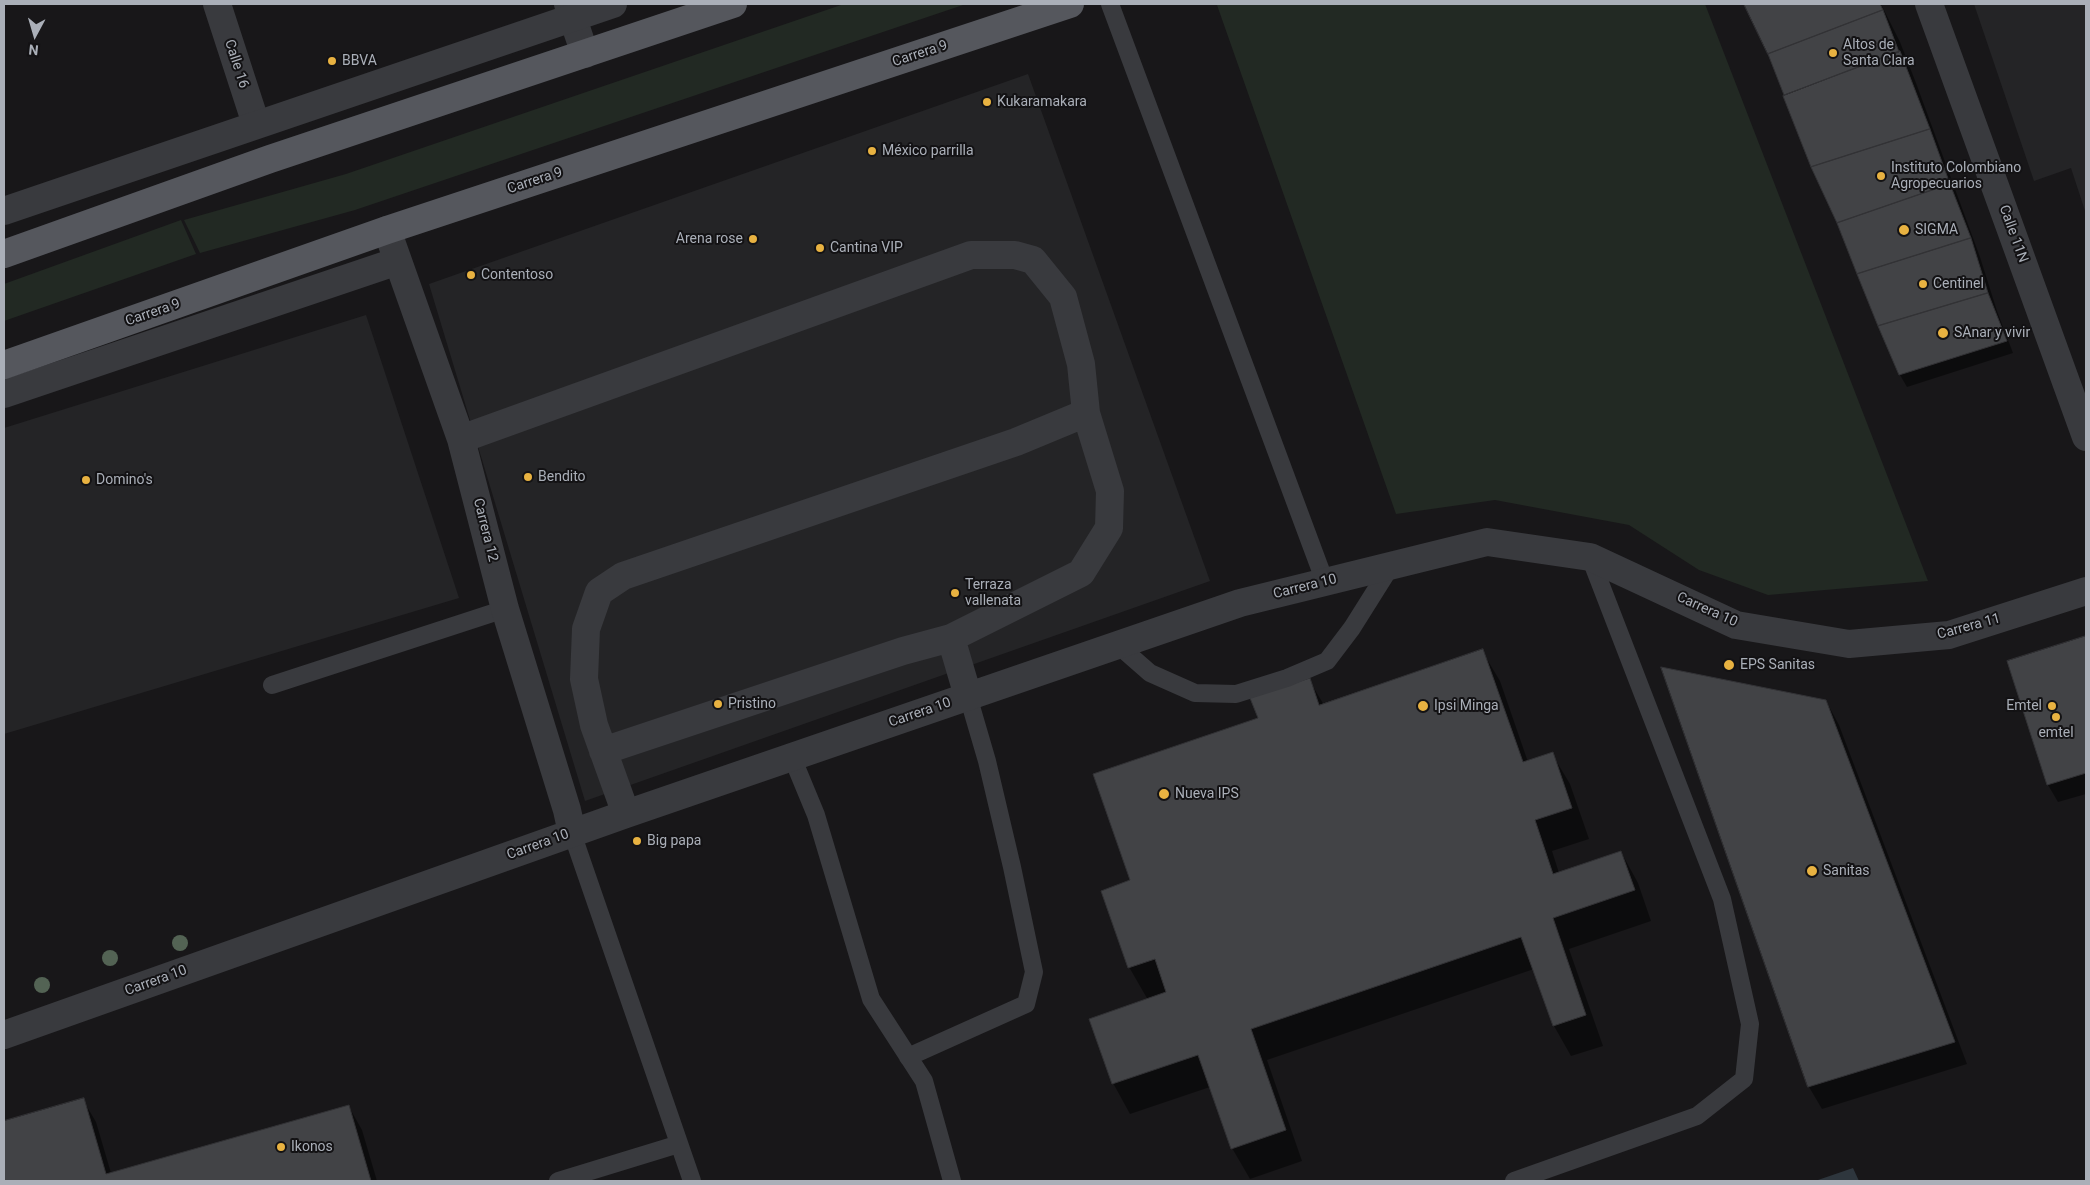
<!DOCTYPE html>
<html>
<head>
<meta charset="utf-8">
<style>
	body { margin:0 }
	#map { position:relative; width:2090px; height:1185px; overflow:hidden; background:#181719; font-family:Roboto,sans-serif }
	canvas { display:block }
	.frame { position:absolute; inset:0; border:5px solid #aaafb8; pointer-events:none }
	.north { position:absolute; left:10px; top:10px; width:50px; height:50px; -webkit-text-stroke:4px #131214; paint-order:stroke; rotate:186deg; font-size:14px; font-weight:700; line-height:20px; text-align:center; color:#aaafb8 }
	.north::after { content:''; display:block; margin:auto; width:18px; height:22px; background:#aaafb8; clip-path:polygon(50% 0,100% 100%,50% 72%,0 100%) }
</style>
</head>
<body>
<div id="map">
<canvas width="2090" height="1185"></canvas>
<div class="frame"></div>
<div class="north">N</div>
</div>
<script>
const c = document.querySelector('canvas').getContext('2d');
c.lineJoin = 'round';
function fillPath(path, color) { c.fillStyle = color; c.fill(path, 'evenodd'); }
function strokePath(path, color, width, dash) { c.strokeStyle = color; c.lineWidth = width; c.lineCap = dash ? 'butt' : 'round'; c.setLineDash(dash || []); c.stroke(path); }
function write(font, color, halo, rows, align = 'center') {
  c.font = font + ' Roboto,sans-serif'; c.lineWidth = 4; c.setLineDash([]); c.textBaseline = 'middle'; c.strokeStyle = halo; c.fillStyle = color; for (const [text, x, y, turn = 0] of rows) {
    c.save(); c.translate(x, y); c.rotate((+turn || 0) * Math.PI / 180); c.textAlign = isNaN(turn) ? turn : align; if (halo) c.strokeText(text, 0, 0); c.fillText(text, 0, 0); c.restore();
  }
}
fillPath(new Path2D(`
	M1974 4H2086V214L2071 168 2034 181Z
	M1028 74 1210 581 585 801 429 284Z
	M366 315 459 598 4 734V428Z`), '#242426');
fillPath(new Path2D(`
	M844 4H966L355 210 200 253 184 220 346 174Z
	M1221 4H1705L1928 581 1768 595 1699 570 1629 525 1495 500 1396 514 1217 5Z
	M181 220 196 254 4 321V284Z`), '#222923');
fillPath(new Path2D(`
	M1853 1168 1859 1181H1815Z`), '#2e363d');
fillPath(new Path2D(`
	M1746 4H1881L1900 42 1916 83 1980 257 1997 311 2013 353 1907 387 1900 375 1768 52Z
	M2086 637V794L2058 802 2048 785 2008 662Z
	M1482 651 1500 681 1528 762 1552 754 1570 784 1589 839 1552 851 1559 873 1621 852 1638 883 1651 921 1569 949 1603 1046 1571 1056 1554 1026 1534 969 1267 1060 1302 1161 1250 1179 1232 1148 1210 1087 1130 1114 1113 1083 1148 1000 1129 967 1131 881 1260 719 1309 680 1324 705Z
	M1663 669 1826 701 1839 725 1967 1064 1822 1109 1809 1087Z
	M83 1100 96 1122 111 1173 349 1107 362 1130 377 1181H4V1122Z`), '#0007');
const building = new Path2D(`
	M1744 4H1880L1883 10 1768 54Z
	M1883 10 1899 52 1784 95 1768 54Z
	M1900 51 1930 129 1811 167 1783 96Z
	M1930 129 1950 184 1837 223 1811 167Z
	M1950 184 1971 238 1857 274 1837 223Z
	M1971 238 1988 293 1878 326 1857 274Z
	M1988 293 2007 341 1899 375 1878 326Z
	M2086 636V773L2047 785 2007 661Z
	M1483 649 1523 762 1553 752 1572 808 1535 820 1553 874 1621 851 1635 890 1553 918 1586 1015 1553 1026 1521 937 1251 1029 1286 1130 1231 1149 1198 1055 1112 1084 1089 1019 1166 992 1155 959 1128 968 1101 891 1130 880 1093 774 1258 718 1250 698 1310 678 1319 705Z
	M1661 667 1826 700 1955 1042 1808 1087Z
	M84 1098 106 1174 349 1105 371 1181H4V1121Z`);
fillPath(building, '#424346');
strokePath(building, '#323235', 1);
strokePath(new Path2D(`
	M1110 4 1325 582
	M1118 645 1150 673 1195 693 1236 694 1287 678 1327 661 1352 628 1391 566
	M272 685 505 609
	M792 757 816 815 871 999 924 1081 952 1181
	M572 833 692 1181
	M908 1057 1026 1004 1034 972 1012 867 987 761 968 696
	M558 1181 679 1144
	M1514 1181 1697 1116 1744 1079 1750 1024 1722 899 1590 557`), '#393a3e', 18);
strokePath(new Path2D(`
	M217 4 256 124
	M568 4 585 54
	M1929 4 2086 437
	M387 230 461 439 505 609 567 810 572 833
	M4 394 398 261
	M461 439 971 255H1015L1033 260 1063 297 1081 364 1086 413 1016 442 623 576 599 592 586 629 584 679 594 725 626 814
	M951 638 1081 573 1109 528 1110 491 1086 413
	M603 751 903 651 951 638 968 696
	M4 1035 626 814 1240 603 1487 542 1590 557 1736 625 1849 644 1949 635 2086 591`), '#393a3e', 28);
strokePath(new Path2D(`
	M4 211 613 4`), '#393a3e', 28);
strokePath(new Path2D(`
	M4 254 270 159 733 4
	M4 365 387 230 1070 4`), '#55575d', 28);
c.fillStyle = '#536354';
for (const [x, y] of [
	[180,943],
	[110,958],
	[42,985]
]) { c.beginPath(); c.arc(x, y, 8, 0, 2 * Math.PI); c.fill(); }
for (const [x, y, r, color] of [
	[1833,53,5,"#e8b241"],
	[332,61,5,"#e8b241"],
	[987,102,5,"#e8b241"],
	[872,151,5,"#e8b241"],
	[1881,176,5,"#e8b241"],
	[1904,230,6,"#e8b241"],
	[753,239,5,"#e8b241"],
	[820,248,5,"#e8b241"],
	[471,275,5,"#e8b241"],
	[1923,284,5,"#e8b241"],
	[1943,333,6,"#e8b241"],
	[528,477,5,"#e8b241"],
	[86,480,5,"#e8b241"],
	[955,593,5,"#e8b241"],
	[1729,665,6,"#e8b241"],
	[718,704,5,"#e8b241"],
	[1423,706,6,"#e8b241"],
	[2052,706,5,"#e8b241"],
	[2056,717,5,"#e8b241"],
	[1164,794,6,"#e8b241"],
	[637,841,5,"#e8b241"],
	[1812,871,6,"#e8b241"],
	[281,1147,5,"#e8b241"]
]) { const dot = new Path2D(); dot.arc(x, y, r, 0, 2 * Math.PI); c.fillStyle = color; c.fill(dot); strokePath(dot, '#131214', 2); }
write('14px', '#aaafb8', '#131214', [
	["Altos de",1843,45],
	["Santa Clara",1843,61],
	["BBVA",342,61],
	["Kukaramakara",997,102],
	["México parrilla",882,151],
	["Instituto Colombiano",1891,168],
	["Agropecuarios",1891,184],
	["SIGMA",1915,230],
	["Arena rose",743,239,"right"],
	["Cantina VIP",830,248],
	["Contentoso",481,275],
	["Centinel",1933,284],
	["SAnar y vivir",1954,333],
	["Bendito",538,477],
	["Domino's",96,480],
	["Terraza",965,585],
	["vallenata",965,601],
	["EPS Sanitas",1740,665],
	["Pristino",728,704],
	["Ipsi Minga",1434,706],
	["Emtel",2042,706,"right"],
	["emtel",2056,733,"center"],
	["Nueva IPS",1175,794],
	["Big papa",647,841],
	["Sanitas",1823,871],
	["Ikonos",291,1147]
], 'left');
write('14px', '#aaafb8', '#131214', [
	["Carrera 9",920,54,-18],
	["Calle 16",236,64,72],
	["Carrera 9",535,181,-18],
	["Calle 11N",2013,234,70],
	["Carrera 9",153,313,-19],
	["Carrera 12",485,530,76],
	["Carrera 10",1305,587,-14],
	["Carrera 10",1707,610,24],
	["Carrera 11",1969,627,-15],
	["Carrera 10",920,713,-19],
	["Carrera 10",538,845,-20],
	["Carrera 10",156,981,-20]
]);
</script>
</body>
</html>
